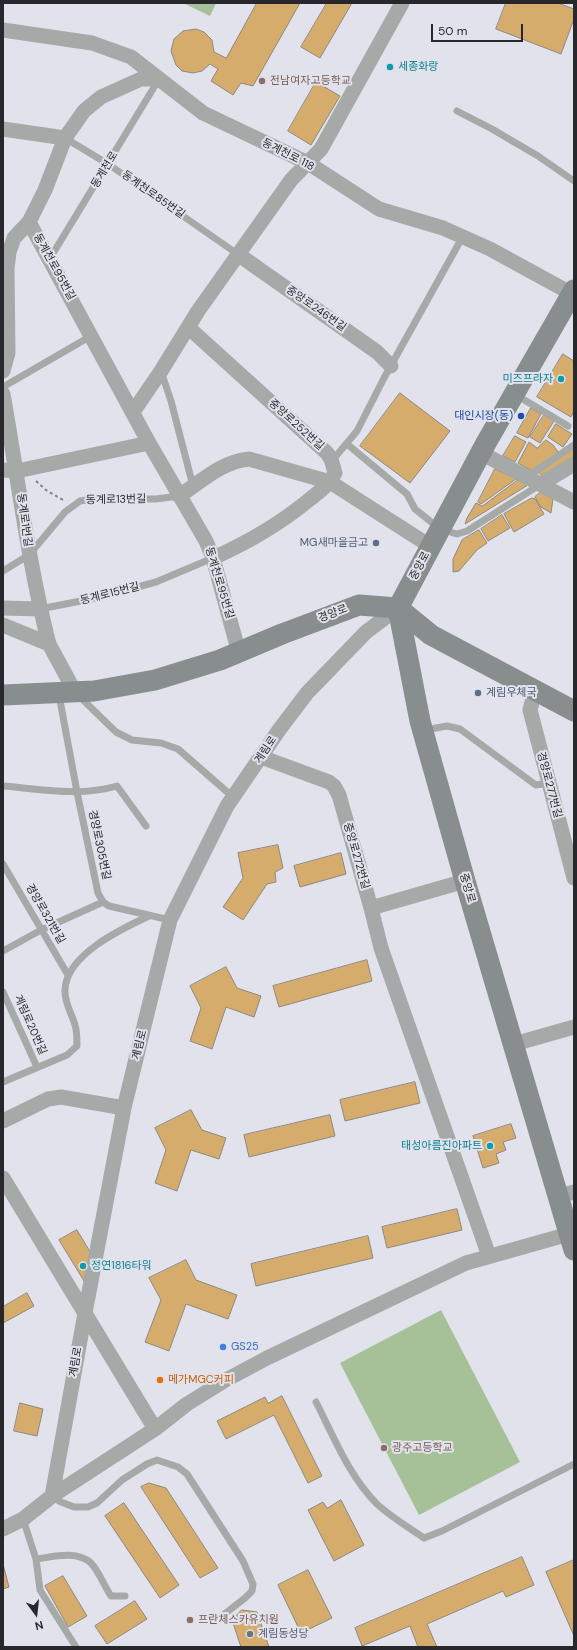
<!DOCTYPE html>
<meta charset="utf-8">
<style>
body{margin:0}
#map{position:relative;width:577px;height:1650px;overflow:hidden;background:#e2e2ec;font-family:"DM Sans",sans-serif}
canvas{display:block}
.frame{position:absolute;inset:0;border:4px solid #28272b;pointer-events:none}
.north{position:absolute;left:16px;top:1594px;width:40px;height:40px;-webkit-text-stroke:3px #e2e2ec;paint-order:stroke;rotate:165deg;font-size:11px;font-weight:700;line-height:16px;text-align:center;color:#28272b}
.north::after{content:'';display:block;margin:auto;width:14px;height:18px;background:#28272b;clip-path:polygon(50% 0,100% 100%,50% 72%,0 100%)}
.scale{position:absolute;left:431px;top:24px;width:92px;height:18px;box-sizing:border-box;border:2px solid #28272b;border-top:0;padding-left:5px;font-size:12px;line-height:14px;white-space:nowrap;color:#28272b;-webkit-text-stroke:3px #e2e2ec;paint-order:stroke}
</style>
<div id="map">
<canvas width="577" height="1650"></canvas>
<div class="frame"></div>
<div class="north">N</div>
<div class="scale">50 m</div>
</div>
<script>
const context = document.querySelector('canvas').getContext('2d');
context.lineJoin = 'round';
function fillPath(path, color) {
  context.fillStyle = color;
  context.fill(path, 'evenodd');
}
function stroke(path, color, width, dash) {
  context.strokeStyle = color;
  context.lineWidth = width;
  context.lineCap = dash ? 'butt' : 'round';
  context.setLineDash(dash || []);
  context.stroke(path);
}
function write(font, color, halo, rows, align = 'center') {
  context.font = font + ' "DM Sans","Noto Sans KR",sans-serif';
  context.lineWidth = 4;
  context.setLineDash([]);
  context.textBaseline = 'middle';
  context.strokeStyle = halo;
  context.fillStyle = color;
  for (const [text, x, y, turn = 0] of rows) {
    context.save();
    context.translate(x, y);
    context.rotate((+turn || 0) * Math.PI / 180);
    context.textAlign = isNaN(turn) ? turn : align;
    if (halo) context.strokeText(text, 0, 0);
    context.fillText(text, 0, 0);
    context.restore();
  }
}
const green = new Path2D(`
 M183,3H216L210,16Z
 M441,1310L520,1462L419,1515L340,1363Z`);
const building = new Path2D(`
 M257,3H300L253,86L241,83L233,95L211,81L218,69L210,64L202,71L193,73L182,71L176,65L171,51L174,39L183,31L196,29L204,32L212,40L214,52L226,58Z
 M327,3H352L320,58L301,47Z
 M506,3H558L574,9V19L561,54L496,29Z
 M316,82L340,96L311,145L288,131Z
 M563,354L574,361V411L571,417L537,397Z
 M400,393L450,431L410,483L360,446Z
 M531,408L541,414L528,438L517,433Z
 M544,415L554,421L540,443L530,437Z
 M556,424L572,434L563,447L548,437Z
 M515,436L526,442L515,462L503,456Z
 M546,440L553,445L559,453L532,471L518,463L529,442L537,448Z
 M574,449V459L544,477L538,472Z
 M495,469L516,479L481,504L478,502Z
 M518,480L528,485L465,524L467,518L476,503L482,506Z
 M541,492L553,499L551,513L541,507L535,497Z
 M532,498L535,499L544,514L514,532L504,514Z
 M502,515L510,528L488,541L481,529Z
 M479,530L487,543L477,550L459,571L453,572V559L462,540Z
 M278,845L283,868L275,872L276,882L267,884L243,920L223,907L243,878L238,853Z
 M341,853L346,874L300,887L294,866Z
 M367,960L372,981L279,1007L273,986Z
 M226,967L237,988L261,996L254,1017L226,1007L212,1049L190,1041L201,1008L190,986Z
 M415,1082L420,1103L345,1121L340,1100Z
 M191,1110L202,1130L226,1138L219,1159L191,1150L177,1191L155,1183L166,1150L155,1128Z
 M330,1115L335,1136L249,1157L244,1135Z
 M511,1124L516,1138L503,1142L506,1150L496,1154L499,1163L483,1168L473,1136Z
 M457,1209L462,1230L387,1248L382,1227Z
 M77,1230L92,1255L84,1281L59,1240Z
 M368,1236L373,1258L256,1286L251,1264Z
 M186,1260L196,1280L237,1295L228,1319L186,1304L169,1351L145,1342L161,1300L149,1278Z
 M27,1293L34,1306L3,1323V1307Z
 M282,1396L322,1476L308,1483L274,1415L226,1439L217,1421L265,1397L268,1403Z
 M20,1403L43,1409L37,1436L14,1431Z
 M149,1483L166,1488L218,1568L200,1578L141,1487Z
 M341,1500L364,1545L334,1561L308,1510L323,1502L327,1508Z
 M124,1503L179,1585L160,1598L105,1516Z
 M522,1557L534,1585L506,1597L503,1591L427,1624L437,1647H418L410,1626L362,1646L355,1628Z
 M574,1560V1636L546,1572Z
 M3,1564L9,1587L3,1589Z
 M308,1570L332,1618L301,1633L278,1585Z
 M63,1576L87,1616L68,1627L45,1586Z
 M135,1601L147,1619L107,1644L95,1626Z
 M242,1610L257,1612L269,1647H241L232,1620Z`);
const path = new Path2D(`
 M36,481L46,490L65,501`);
const lane = new Path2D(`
 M457,111L492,129L538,156L574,181
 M65,138L108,164L239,255
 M49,260L159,79
 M161,371L171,401L193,486
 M3,387L91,336
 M516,395L568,426
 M347,444L407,494L415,509L440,529L457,534L467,531L541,484
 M331,462L357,431L384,378L463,236
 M527,477L574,445
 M3,571L29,555L65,512L80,501L94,499H156L179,496
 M40,609L101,597L156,582L213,558
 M59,695L77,792L98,893L103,902L109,906L170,920
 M79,696L116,732L132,740L161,743L178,749L233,797
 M425,730L447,726L460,729L533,783L536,785L549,783
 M3,786C40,789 80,797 117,786L146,826
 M3,864L68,975
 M3,951L41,930L103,902
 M3,992L37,1067
 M3,1082L67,1055L77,1046C77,1040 77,1031 75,1025C72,1014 64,1002 65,990C66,955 121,929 149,916
 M316,1402C334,1437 349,1476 377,1504C391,1517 408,1527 424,1538L442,1531L574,1464
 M52,1496L61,1502L74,1507H88L97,1503L122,1480L147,1464L157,1460L178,1467L187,1474L243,1561L253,1584L252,1591L245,1598L222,1616
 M23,1519L36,1559L40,1590L76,1647
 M36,1559C53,1557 76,1550 91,1563C98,1570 105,1587 111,1596H125`);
const street = new Path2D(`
 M3,30L92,43L131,57L203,113L308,163L379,209L443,228L490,249L574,295
 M3,129L65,138
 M29,222L149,443L206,541L213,558L239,653
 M239,255L377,352L391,366
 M189,328L327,453L331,459L335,473C329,485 320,491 310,499C280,524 249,542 213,558
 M3,371L8,353L7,269L9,252L14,238L29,222L45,190L65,138L84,111L101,97L141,79H159
 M3,394C18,478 28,562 49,644
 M133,412L161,371L198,311L291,180L321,149L402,3
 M481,453L574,502
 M3,470L17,471L149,443
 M541,484L574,464
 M179,496C202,481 221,462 249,459L330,482L430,546
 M3,608L40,609
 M3,625L49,644L75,692
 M535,691L530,710L574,878
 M261,757L329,782L334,786L339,795L371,908L465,881
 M371,908L381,948L489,1256
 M514,1044L574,1027
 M3,1121L48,1099L61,1097L124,1108
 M3,1178L155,1429
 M559,1196L574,1192
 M52,1496L155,1429L187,1404L224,1381L267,1358L466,1263L569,1234
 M3,1529L23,1519L52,1496L85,1313L124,1108L170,920L227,806L279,730L307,693L366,632L398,608`);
const secondary = new Path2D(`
 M574,290L486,443L398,608L420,721L465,881L574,1250
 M3,695L94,691L155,680L220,660L282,634L359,605L398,608L431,635L574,711`);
const markers = [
 [390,67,4,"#0f9aa8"],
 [262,81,4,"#8d6e63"],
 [561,379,4,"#0f9aa8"],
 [521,416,4,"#1a4fb4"],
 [376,543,4,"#5c6f8a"],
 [478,693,4,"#5c6f8a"],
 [490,1146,4,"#0f9aa8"],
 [83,1266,4,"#0f9aa8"],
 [223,1347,4,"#3f7fe0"],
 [160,1380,4,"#e8710a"],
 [384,1448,4,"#8d6e63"],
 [190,1620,4,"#8d6e63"],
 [250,1634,4,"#6b7280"]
];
const cultureNames = [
 ["세종화랑",398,67],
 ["미즈프라자",553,379,"right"],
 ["태성아름진아파트",482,1146,"right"],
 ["정연1816타워",91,1266]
];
const educationNames = [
 ["전남여자고등학교",270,81],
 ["광주고등학교",392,1448],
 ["프란체스카유치원",198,1620]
];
const streetNames = [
 ["동계천로 118",288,155,27],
 ["동계천로",105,170,-59],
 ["동계천로85번길",153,195,35],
 ["동계천로95번길",54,267,61],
 ["중앙로246번길",316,309,35],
 ["중앙로252번길",296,425,42],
 ["동계로13번길",116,500,-1],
 ["동계로1번길",24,520,82],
 ["중앙로",420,566,-62],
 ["동계천로95번길",219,583,73],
 ["동계로15번길",110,594,-14],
 ["경양로",333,614,-21],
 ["계림로",266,750,-56],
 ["경양로277번길",549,785,75],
 ["경양로305번길",99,845,78],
 ["중앙로272번길",356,856,74],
 ["중앙로",467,888,74],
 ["경양로321번길",45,914,60],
 ["계림로20번길",30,1025,66],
 ["계림로",140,1045,-76],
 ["계림로",76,1362,-80]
];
const transitNames = [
 ["대인시장(동)",513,416]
];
const serviceNames = [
 ["MG새마을금고",368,543],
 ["계림우체국",486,693,"left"]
];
const shopNames = [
 ["GS25",231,1347]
];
const foodNames = [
 ["메가MGC커피",168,1380]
];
const worshipNames = [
 ["계림동성당",258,1634]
];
fillPath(green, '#a6c197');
fillPath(building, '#d5ac6b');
stroke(building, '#8d8880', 1);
stroke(path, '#838289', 2, [3, 3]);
stroke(lane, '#a5aaa9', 7);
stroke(street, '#a5aaa9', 15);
stroke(secondary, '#878e8d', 21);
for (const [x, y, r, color] of markers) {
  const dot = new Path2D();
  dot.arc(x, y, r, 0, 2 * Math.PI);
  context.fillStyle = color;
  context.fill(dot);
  stroke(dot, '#e2e2ec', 1.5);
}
write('11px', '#0d838f', '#e2e2ec', cultureNames, 'left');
write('11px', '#785e54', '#e2e2ec', educationNames, 'left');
write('11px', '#28272b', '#e2e2ec', streetNames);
write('11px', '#164399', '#e2e2ec', transitNames, 'right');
write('11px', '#4e5e75', '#e2e2ec', serviceNames, 'right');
write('11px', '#366cbe', '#e2e2ec', shopNames, 'left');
write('11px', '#c56008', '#e2e2ec', foodNames, 'left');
write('11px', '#5b616d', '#e2e2ec', worshipNames, 'left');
</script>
